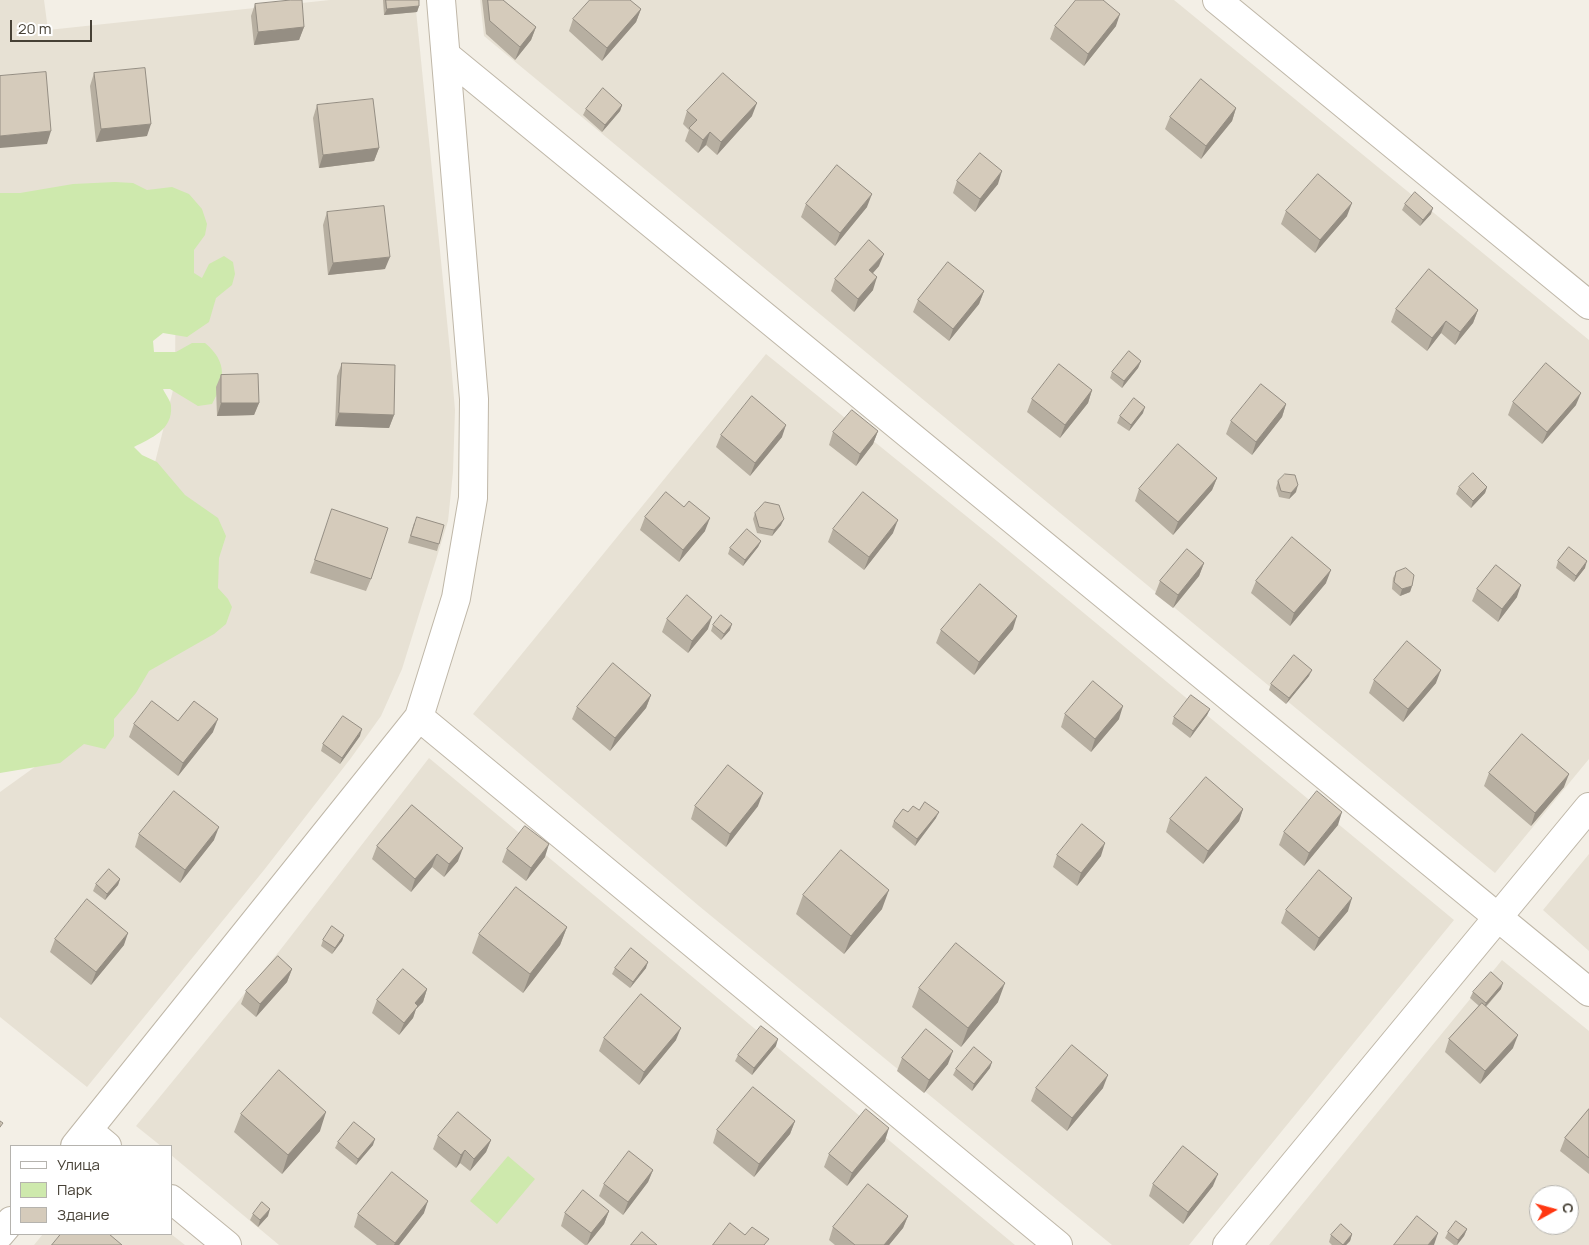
<!DOCTYPE html>
<meta charset="utf-8">
<style>
body{margin:0}
#map{position:relative;width:1589px;height:1245px;overflow:hidden;background:#f3efe6;font-family:Manrope,sans-serif}
canvas{display:block}
.legend{position:absolute;left:10px;top:1145px;width:162px;height:90px;box-sizing:border-box;background:#fff;border:1px solid #b5b3ae;margin:0;padding:6px 9px;list-style:none;font-size:15px;color:#464035}
.legend li{display:flex;align-items:center;gap:10px;height:25px}
.legend b{width:25px;border:1px solid #b5b3ae}
.north{position:absolute;left:1529px;top:1185px;width:50px;height:50px;box-sizing:border-box;background:#fff;border:1px solid #b5b3ae;border-radius:50%;rotate:83deg;font-size:14px;font-weight:700;line-height:20px;text-align:center;color:#464035}
.north::after{content:'';display:block;margin:auto;width:18px;height:22px;background:#ff3711;clip-path:polygon(50% 0,100% 100%,50% 72%,0 100%)}
.scale{position:absolute;left:10px;top:20px;width:82px;height:22px;box-sizing:border-box;border:2px solid #464035;border-top:0;padding-left:6px;font-size:15px;line-height:18px;white-space:nowrap;color:#464035;-webkit-text-stroke:4px #fff;paint-order:stroke}
</style>
<div id="map">
<canvas width="1589" height="1245"></canvas>
<ul class="legend">
<li><b style="height:6px;background:#fff"></b>Улица</li>
<li><b style="height:14px;background:#cee9ad"></b>Парк</li>
<li><b style="height:14px;background:#d5cbbb"></b>Здание</li>
</ul>
<div class="north">С</div>
<div class="scale">20 m</div>
</div>
<script>
const context = document.querySelector('canvas').getContext('2d');
context.lineJoin = 'round';
function fillPath(path, color) {
  context.fillStyle = color;
  context.fill(path, 'evenodd');
}
function stroke(path, color, width, dash) {
  context.strokeStyle = color;
  context.lineWidth = width;
  context.lineCap = dash ? 'butt' : 'round';
  context.setLineDash(dash || []);
  context.stroke(path);
}
const residential = new Path2D(`
 M0,0H44L48,30L330,0H415L450,351L455,410L453,472L448,521L402,669L381,716L351,758L264,870L87,1087L0,1017V792L89,728L175,382L176,226L0,202Z
 M480,0H1174L1589,340V759L1495,873L484,36Z
 M766,354L997,541L1454,920L1189,1245H1112L699,906L473,714Z
 M429,758L1015,1245H279L171,1155V1146H161L136,1126L281,949Z
 M1589,854V951L1543,910Z
 M1502,960L1589,1031V1245H1269ZM1539,1195H1569V1225H1539Z
 M43,1234H171L185,1245H34Z`);
const green = new Path2D(`
 M115,182L133,183L147,190L172,187L189,194L202,209L207,224L205,235L194,250V273L202,278L209,264L224,256L233,262L235,274L232,285L216,298L209,322L187,337L163,333L153,341L154,352H176L192,343H205C228,362 225,381 212,404L198,406L170,389H163C165,394 171,401 171,406C173,430 151,438 134,447L142,455L157,462L185,495L218,518L226,536L219,558L218,588L228,599L232,607L226,624L214,634L149,671L136,693L114,719V736L105,749L84,744L60,763L0,773V193H20L73,184Z
 M508,1156L535,1179L497,1224L470,1201Z`);
const minor = new Path2D(`
 M1217,0L1589,305
 M447,56L1589,992
 M419,717L1058,1245
 M89,1131L107,1146
 M75,1146L419,717L456,598L473,498L474,399L441,0
 M171,1199L227,1245
 M0,1234L11,1221
 M1227,1245L1589,807`);
const wall = new Path2D(`
 M383,0H419V6L417,12L384,15Z
 M482,0H503L536,27L531,40L515,60L486,34Z
 M255,4L304,27L299,40L254,45L251,16Z
 M641,9L636,22L602,61L569,31L573,19Z
 M1055,26H1116L1084,66L1050,39Z
 M94,73L147,136L96,142L90,86Z
 M317,105L379,148L374,161L319,168L313,118Z
 M622,105L620,111L602,132L583,115L586,109Z
 M1236,108L1232,121L1201,159L1165,129L1170,117Z
 M687,111L752,116L717,155L706,145L698,153L685,141L689,130L683,124Z
 M957,181L998,184L975,212L953,193Z
 M806,204L867,207L835,246L801,217Z
 M1405,204L1431,214L1420,226L1402,210Z
 M1286,211L1347,216L1315,253L1281,224Z
 M327,212L385,269L328,275L323,225Z
 M879,266L873,273V290L854,312L831,291L835,279Z
 M984,291L979,304L949,341L913,312L918,300Z
 M1396,309L1478,310L1473,323L1455,345L1441,333L1427,351L1391,322Z
 M1141,361L1138,368L1122,388L1110,378L1112,372Z
 M342,363L394,415L389,428L335,426L337,376Z
 M221,375L259,403L254,415L217,416L216,387Z
 M1092,390L1088,403L1060,438L1027,412L1032,399Z
 M1513,402L1576,405L1542,444L1508,415Z
 M1286,404L1282,417L1252,455L1226,434L1231,421Z
 M1143,413L1129,431L1117,423L1120,416Z
 M878,431L873,444L856,466L829,445L833,432Z
 M721,435L782,437L750,476L716,447Z
 M1217,478L1212,490L1173,535L1135,501L1139,489Z
 M1278,481L1296,492L1289,499L1279,497L1276,488Z
 M1459,487H1487L1485,493L1471,508L1456,494Z
 M755,513L781,525L772,536L757,533L753,519Z
 M645,517L705,531L679,562L640,530Z
 M328,522L371,579L366,591L310,573Z
 M414,523L439,544L437,551L408,543Z
 M833,529L893,533L864,570L828,542Z
 M761,541L758,547L743,566L728,554L730,548Z
 M1558,561L1585,568L1574,582L1556,568Z
 M1204,563L1199,576L1173,608L1155,594L1160,581Z
 M1396,572L1412,586L1410,592L1400,596L1392,589L1393,578Z
 M1256,581L1326,583L1290,626L1251,593Z
 M1477,589L1517,597L1498,622L1472,601Z
 M667,619L708,629L688,653L662,632Z
 M713,625L730,630L721,640L711,631Z
 M1013,629L974,675L936,643L941,630Z
 M1309,676L1286,704L1269,690L1271,684Z
 M1374,680L1436,683L1403,722L1369,693Z
 M651,695L646,708L610,751L572,719L577,707Z
 M1210,709L1207,715L1190,738L1172,724L1174,717Z
 M1065,714L1119,719L1091,752L1061,727Z
 M134,724L213,732L178,776L129,737Z
 M360,736L340,764L321,751L323,744Z
 M1489,773L1564,787L1531,826L1484,786Z
 M412,805L458,861L444,877L432,867L411,892L372,859L377,846Z
 M695,806H758L726,847L691,819Z
 M1243,809L1239,821L1203,864L1166,832L1170,819Z
 M919,810L936,818L915,846L892,827L894,821L908,812Z
 M1338,825L1304,866L1279,845L1284,832Z
 M139,834L214,840L180,883L135,847Z
 M507,849L545,857L526,881L502,862Z
 M1057,855L1101,856L1077,886L1053,867Z
 M120,879L118,885L105,900L93,891L96,884Z
 M803,895L882,909L844,954L796,914Z
 M1286,910L1348,911L1314,951L1281,923Z
 M567,927L560,945L523,993L472,953L479,934Z
 M344,935L342,941L332,954L321,946L323,940Z
 M55,939L124,945L91,985L50,952Z
 M615,968H646L630,988L612,974Z
 M292,969L287,982L256,1017L241,1004L246,991Z
 M919,988L998,1002L961,1047L912,1007Z
 M427,989L423,1002L416,1009L413,1018L399,1035L372,1013L377,1000Z
 M1501,989L1486,1007L1513,1048L1480,1084L1445,1052L1449,1039L1479,1006L1470,998L1473,992Z
 M604,1038L676,1040L639,1085L599,1051Z
 M776,1046L752,1075L735,1061L738,1055Z
 M902,1058L948,1064L924,1093L897,1071Z
 M990,1068L972,1091L953,1075L956,1069Z
 M1036,1088H1103L1067,1131L1031,1101Z
 M1589,1109V1174L1560,1151L1565,1138Z
 M241,1114L320,1131L282,1174L234,1132Z
 M795,1121L790,1134L754,1177L713,1143L717,1130Z
 M438,1136L491,1140L486,1152L470,1171L460,1163L456,1168L433,1149Z
 M885,1141L847,1186L824,1167L829,1154Z
 M338,1142L373,1145L356,1165L335,1148Z
 M653,1170L648,1182L623,1215L599,1196L604,1184Z
 M1153,1184L1213,1186L1183,1224L1149,1196Z
 M609,1211L604,1224L587,1245H585L561,1226L565,1213Z
 M424,1213L399,1245H377L354,1227L358,1214Z
 M253,1214L268,1216L258,1227L250,1220Z
 M908,1216L903,1228L889,1245H835L829,1240L833,1227Z
 M1467,1229L1464,1236L1457,1245H1454L1445,1238L1448,1232Z
 M1352,1234L1350,1241L1346,1245H1332L1329,1242L1331,1235Z`);
const shadedWall = new Path2D(`
 M419,6L417,12L384,15L387,9Z
 M641,9L636,22L602,61L607,48Z
 M1120,14L1116,26L1084,66L1088,54Z
 M304,27L299,40L254,45L258,32Z
 M536,27L531,40L515,60L520,47Z
 M757,103L752,116L717,155L721,142Z
 M622,105L620,111L602,132L605,125Z
 M1236,108L1232,121L1201,159L1206,146Z
 M151,124L147,136L96,142L101,129Z
 M51,131L47,144L0,148V136Z
 M710,132L706,145L698,153L703,140Z
 M379,148L374,161L319,168L323,155Z
 M1002,171L998,184L975,212L980,199Z
 M872,194L867,207L835,246L840,233Z
 M1352,203L1347,216L1315,253L1320,240Z
 M1433,208L1431,214L1420,226L1423,220Z
 M884,254L879,266L864,283L869,270Z
 M390,257L385,269L328,275L333,263Z
 M877,277L873,290L854,312L858,299Z
 M984,291L979,304L949,341L953,329Z
 M1478,310L1473,323L1455,345L1460,332Z
 M1446,321L1441,333L1427,351L1432,338Z
 M1141,361L1138,368L1122,388L1124,381Z
 M1092,390L1088,403L1060,438L1065,425Z
 M1581,393L1576,405L1542,444L1547,432Z
 M221,403H259L254,415L217,416Z
 M1286,404L1282,417L1252,455L1256,442Z
 M1145,407L1143,413L1129,431L1131,425Z
 M339,413L394,415L389,428L335,426Z
 M786,425L782,437L750,476L755,463Z
 M878,431L873,444L856,466L860,454Z
 M1217,478L1212,490L1173,535L1178,522Z
 M1298,485L1296,492L1289,499L1291,493Z
 M1487,487L1485,493L1471,508L1473,501Z
 M710,518L705,531L679,562L683,550Z
 M784,519L781,525L772,536L774,530Z
 M898,520L893,533L864,570L869,557Z
 M761,541L758,547L743,566L745,560Z
 M1587,561L1585,568L1574,582L1576,576Z
 M1204,563L1199,576L1173,608L1178,595Z
 M1331,570L1326,583L1290,626L1294,613Z
 M1521,585L1517,597L1498,622L1502,609Z
 M1412,586L1410,592L1400,596L1402,589Z
 M1017,616L1013,629L974,675L979,662Z
 M712,617L708,629L688,653L692,641Z
 M732,624L730,630L721,640L724,634Z
 M1312,670L1309,676L1286,704L1289,698Z
 M1441,670L1436,683L1403,722L1408,709Z
 M651,695L646,708L610,751L615,738Z
 M1123,706L1119,719L1091,752L1095,739Z
 M1210,709L1207,715L1190,738L1193,731Z
 M218,719L213,732L178,776L183,763Z
 M362,729L360,736L340,764L342,758Z
 M1569,774L1564,787L1531,826L1535,813Z
 M763,793L758,806L726,847L730,834Z
 M1243,809L1239,821L1203,864L1208,851Z
 M939,812L936,818L915,846L917,839Z
 M1342,812L1338,825L1304,866L1309,853Z
 M219,827L214,840L180,883L185,870Z
 M1105,843L1101,856L1077,886L1081,873Z
 M549,844L545,857L526,881L531,868Z
 M463,848L458,861L444,877L449,864Z
 M437,854L432,867L411,892L415,879Z
 M120,879L118,885L105,900L107,894Z
 M889,890L882,909L844,954L851,936Z
 M1352,898L1348,911L1314,951L1319,938Z
 M567,927L560,945L523,993L530,974Z
 M128,933L124,945L91,985L96,972Z
 M344,935L342,941L332,954L335,948Z
 M648,962L646,968L630,988L633,982Z
 M292,969L287,982L256,1017L260,1004Z
 M1005,983L998,1002L961,1047L968,1028Z
 M1503,983L1501,989L1483,1009L1486,1003Z
 M427,989L423,1002L416,1009L413,1018L399,1035L404,1023L415,1003Z
 M681,1028L676,1040L639,1085L644,1072Z
 M1518,1035L1513,1048L1480,1084L1485,1071Z
 M778,1039L776,1046L752,1075L754,1068Z
 M953,1051L948,1064L924,1093L929,1080Z
 M992,1062L990,1068L972,1091L974,1084Z
 M1108,1075L1103,1088L1067,1131L1072,1118Z
 M326,1112L320,1131L282,1174L288,1155Z
 M795,1121L790,1134L754,1177L759,1164Z
 M889,1128L885,1141L847,1186L852,1173Z
 M375,1139L373,1145L356,1165L358,1159Z
 M491,1140L486,1152L470,1171L474,1159Z
 M465,1150L460,1163L456,1168L461,1155Z
 M653,1170L648,1182L623,1215L628,1202Z
 M1218,1174L1213,1186L1183,1224L1188,1212Z
 M428,1201L424,1213L399,1245H394L395,1243Z
 M270,1209L268,1216L258,1227L260,1220Z
 M609,1211L604,1224L587,1245L591,1233Z
 M908,1216L903,1228L889,1245H884Z
 M1467,1229L1464,1236L1457,1245L1458,1240Z
 M1438,1233L1434,1245H1428Z
 M1352,1234L1350,1241L1346,1245H1343Z`);
const building = new Path2D(`
 M291,0H302L304,27L258,32L255,4Z
 M386,0H419V6L387,9Z
 M488,0H503L536,27L520,47L490,21Z
 M590,0H630L641,9L607,48L573,19Z
 M1076,0H1103L1120,14L1088,54L1055,26Z
 M145,68L151,124L101,129L94,73Z
 M46,72L51,131L0,136V76Z
 M723,73L757,103L721,142L710,132L703,140L689,128L697,120L687,111Z
 M1201,79L1236,108L1206,146L1170,117Z
 M603,88L622,105L605,125L586,109Z
 M373,99L379,148L323,155L317,105Z
 M980,153L1002,171L980,199L957,181Z
 M837,165L872,194L840,233L806,204Z
 M1318,174L1352,203L1320,240L1286,211Z
 M1415,192L1433,208L1423,220L1405,204Z
 M384,206L390,257L333,263L327,212Z
 M869,240L884,254L869,270L877,277L858,299L835,279Z
 M948,262L984,291L953,329L918,300Z
 M1429,269L1478,310L1460,332L1446,321L1432,338L1396,309Z
 M1129,351L1141,361L1124,381L1112,372Z
 M342,363L395,365L394,415L339,413Z
 M1546,363L1581,393L1547,432L1513,402Z
 M1059,364L1092,390L1065,425L1032,399Z
 M258,374L259,403H221V375Z
 M1261,384L1286,404L1256,442L1231,421Z
 M752,396L786,425L755,463L721,435Z
 M1134,398L1145,407L1131,425L1120,416Z
 M852,410L878,431L860,454L833,432Z
 M1178,444L1217,478L1178,522L1139,489Z
 M1473,473L1487,487L1473,501L1459,487Z
 M1285,474L1295,475L1298,485L1291,493L1281,491L1278,481Z
 M666,492L684,507L689,501L710,518L683,550L645,517Z
 M863,492L898,520L869,557L833,529Z
 M765,502L779,505L784,519L774,530L759,527L755,513Z
 M332,509L388,528L371,579L315,560Z
 M417,517L444,525L439,544L411,536Z
 M747,529L761,541L745,560L730,548Z
 M1292,537L1331,570L1294,613L1256,581Z
 M1569,547L1587,561L1576,576L1558,561Z
 M1187,549L1204,563L1178,595L1160,581Z
 M1496,565L1521,585L1502,609L1477,589Z
 M1406,568L1414,575L1412,586L1402,589L1394,582L1396,572Z
 M980,584L1017,616L979,662L941,630Z
 M687,595L712,617L692,641L667,619Z
 M721,615L732,624L724,634L713,625Z
 M1407,641L1441,670L1408,709L1374,680Z
 M1294,655L1312,670L1289,698L1271,684Z
 M613,663L651,695L615,738L577,707Z
 M1093,681L1123,706L1095,739L1065,714Z
 M1191,695L1210,709L1193,731L1174,717Z
 M152,701L178,721L194,701L218,719L183,763L134,724Z
 M343,716L362,729L342,758L323,744Z
 M1522,734L1569,774L1535,813L1489,773Z
 M728,765L763,793L730,834L695,806Z
 M1206,777L1243,809L1208,851L1170,819Z
 M174,791L219,827L185,870L139,834Z
 M1317,791L1342,812L1309,853L1284,832Z
 M925,802L939,812L917,839L894,821L903,809L908,812L913,806L919,810Z
 M412,805L463,848L449,864L437,854L415,879L377,846Z
 M1082,824L1105,843L1081,873L1057,855Z
 M525,826L549,844L531,868L507,849Z
 M841,850L889,890L851,936L803,895Z
 M109,869L120,879L107,894L96,884Z
 M1319,870L1352,898L1319,938L1286,910Z
 M516,887L567,927L530,974L479,934Z
 M87,899L128,933L96,972L55,939Z
 M332,926L344,935L335,948L323,940Z
 M956,943L1005,983L968,1028L919,988Z
 M631,948L648,962L633,982L615,968Z
 M278,956L292,969L260,1004L246,991Z
 M403,969L427,989L415,1003L418,1006L404,1023L377,1000Z
 M1491,972L1503,983L1486,1003L1473,992Z
 M641,994L681,1028L644,1072L604,1038Z
 M1482,1003L1518,1035L1485,1071L1449,1039Z
 M761,1026L778,1039L754,1068L738,1055Z
 M926,1029L953,1051L929,1080L902,1058Z
 M1072,1045L1108,1075L1072,1118L1036,1088Z
 M974,1047L992,1062L974,1084L956,1069Z
 M279,1070L326,1112L288,1155L241,1114Z
 M753,1087L795,1121L759,1164L717,1130Z
 M866,1109L889,1128L852,1173L829,1154Z
 M1589,1109V1158L1565,1138Z
 M458,1112L491,1140L474,1159L465,1150L461,1155L438,1136Z
 M0,1121L3,1123L0,1127Z
 M354,1122L375,1139L358,1159L338,1142Z
 M1183,1146L1218,1174L1188,1212L1153,1184Z
 M629,1151L653,1170L628,1202L604,1184Z
 M392,1172L428,1201L395,1243L358,1214Z
 M868,1184L908,1216L884,1245H855L833,1227Z
 M583,1190L609,1211L591,1233L565,1213Z
 M262,1202L270,1209L260,1220L253,1214Z
 M1417,1216L1438,1233L1428,1245H1394Z
 M1456,1221L1467,1229L1458,1240L1448,1232Z
 M730,1223L745,1235L752,1227L769,1239L764,1245H713Z
 M1341,1224L1352,1234L1343,1245L1331,1235Z
 M642,1232L657,1245H631Z
 M61,1234H109L122,1245H52Z`);
fillPath(residential, '#e7e1d4');
fillPath(green, '#cee9ad');
stroke(minor, '#bfb7a8', 30);
stroke(minor, '#fff', 28);
fillPath(wall, '#b7afa1');
fillPath(shadedWall, '#958e83');
fillPath(building, '#d5cbbb');
stroke(building, '#958e83', 1);
</script>
